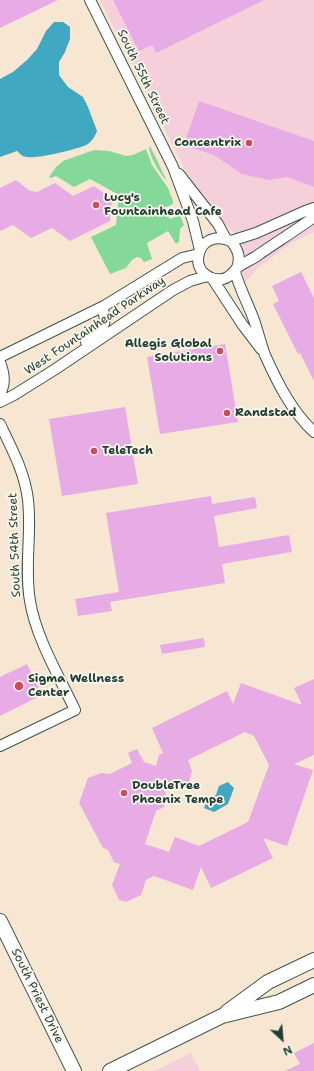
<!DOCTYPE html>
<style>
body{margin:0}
#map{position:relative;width:314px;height:1071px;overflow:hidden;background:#f7e7d2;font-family:"Shantell Sans",sans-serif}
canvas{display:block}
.north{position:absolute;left:262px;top:1019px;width:40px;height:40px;-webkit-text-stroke:3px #fbf7ec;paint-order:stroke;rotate:154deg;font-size:11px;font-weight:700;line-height:16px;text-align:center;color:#1f3d34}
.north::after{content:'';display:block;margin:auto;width:14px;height:18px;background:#1f3d34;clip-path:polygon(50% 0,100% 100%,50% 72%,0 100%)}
</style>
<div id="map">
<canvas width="314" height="1071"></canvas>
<div class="north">N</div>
</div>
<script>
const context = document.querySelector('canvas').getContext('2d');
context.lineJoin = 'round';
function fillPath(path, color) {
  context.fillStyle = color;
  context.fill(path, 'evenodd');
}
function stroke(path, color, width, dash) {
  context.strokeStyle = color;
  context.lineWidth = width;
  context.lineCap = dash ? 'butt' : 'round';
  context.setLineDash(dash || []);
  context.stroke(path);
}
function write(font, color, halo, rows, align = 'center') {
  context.font = font + ' "Shantell Sans",sans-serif';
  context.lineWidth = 3.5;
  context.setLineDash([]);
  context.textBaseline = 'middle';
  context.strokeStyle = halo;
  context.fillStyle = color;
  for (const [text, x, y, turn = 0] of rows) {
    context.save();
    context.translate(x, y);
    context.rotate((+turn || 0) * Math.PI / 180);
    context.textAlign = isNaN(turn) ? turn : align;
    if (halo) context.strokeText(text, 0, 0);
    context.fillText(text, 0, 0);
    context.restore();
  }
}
const built = new Path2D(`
 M100,0H314V232L291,243L259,267L245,282L233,232L205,201L189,178Z
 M191,1053L200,1071H154Z`);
const green = new Path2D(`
 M150,146L166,179H165C158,170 151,159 149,148Z
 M146,149L152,165L168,188L173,201V204L164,208L170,219L180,215L184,225L180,229L179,242L176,244L168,231L147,243L152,259L144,262L141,258L137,257L132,260L126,268L110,274L91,237L116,225L119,195L90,179L74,187L56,176L51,178L49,177L56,167L63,161L94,150L109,151L126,156L133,155Z`);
const water = new Path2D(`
 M54,22H63L70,27V39L65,52L59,62V75L68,87L83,97L88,107L97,131C95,136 93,140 88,144C79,149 38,159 27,157C23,157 20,154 17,151L0,157V79L13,72L27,60L37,49L46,31Z
 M228,782L234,788L228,804L214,812L204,808L208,798L216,795L219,786Z`);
const building = new Path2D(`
 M0,0H58L0,28Z
 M113,0H264L156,53L152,45L139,51Z
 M199,101L314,141V187L288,177L269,180L242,174L214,155L184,145Z
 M16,180L30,191L37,192L55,183L73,196L94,186L112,199L110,221L70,241L52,228L31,238L13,225L0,231V188Z
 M301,272L314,298V381L300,353L298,354L273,304L279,301L272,286Z
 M225,344L238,422L160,434L147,357Z
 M125,407L138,484L62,496L49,419Z
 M211,496L212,504L255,497L256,502L257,508L214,516L219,547L289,535L292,552L222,564L225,583L110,602L112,611L78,616L75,599L119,592L106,513Z
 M204,638L205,647L162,654L160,645Z
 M27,664L42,695L0,716V677Z
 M314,679V755L294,764L313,770L287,846L263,838L273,858L211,888L201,867L193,890L154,876L146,880L141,895L126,902L119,900L112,885L120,864L114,862L108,850L103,848L79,803L88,778L101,773L110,774L132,763L128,753L137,749L144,762L156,766L159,755L163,753L152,728L227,691L233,704L241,683L302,705L294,688ZM245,732L254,736L269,765L248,822L199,846L175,837L169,852L145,844L156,811L164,807L167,797L159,778L177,788L189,782L192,771L188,760Z
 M314,1043V1071H285L300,1064L294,1053Z`);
const minor = new Path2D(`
 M90,0L173,167L193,221L200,250
 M179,174L218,224L226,239
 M231,241L256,233L303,212L314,208
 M237,268C241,257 238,250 231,241C226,239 219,237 213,239C198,243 192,265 206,275C211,279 217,280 223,279C231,277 233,272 237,268C241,264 253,259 258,255C277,242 296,230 314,217
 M235,272C240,289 248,304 254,320C258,332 261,344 265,355C277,382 292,412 314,432
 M212,278L242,324L261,349
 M86,342C99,329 110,328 102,307
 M0,357L104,306L182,258L199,254
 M0,362C4,373 6,383 0,394
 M0,402L14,395L54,370L173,290L190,281L207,276
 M0,424C12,449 25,473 28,500C32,534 24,567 30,601C36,638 59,676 75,710L0,746`);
const secondary = new Path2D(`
 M0,921L74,1071
 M227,1012L268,982L314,960
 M110,1071L222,1016L279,1002L314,985`);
const markers = [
 [249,143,4,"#d1495b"],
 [96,205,4,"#d1495b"],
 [220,351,4,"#d1495b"],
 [227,413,4,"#d1495b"],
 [94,451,4,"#d1495b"],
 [19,686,5,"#d1495b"],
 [124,793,4,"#d1495b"]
];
const streetNames = [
 ["South 55th Street",143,77,64],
 ["West Fountainhead Parkway",95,326,-34],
 ["South 54th Street",15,545,-92],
 ["South Priest Drive",37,996,64]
];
const poiNames = [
 ["Concentrix",241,143,"right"],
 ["Lucy's",104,198],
 ["Fountainhead Cafe",104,212],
 ["Allegis Global",212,344,"right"],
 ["Solutions",212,358,"right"],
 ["Randstad",235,413],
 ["TeleTech",102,451],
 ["Sigma Wellness",28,679],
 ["Center",28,693],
 ["DoubleTree",132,786],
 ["Phoenix Tempe",132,800]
];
fillPath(built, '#f5cfda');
fillPath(green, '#83d89a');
fillPath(water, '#40a8c1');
fillPath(building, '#e7abe6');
stroke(minor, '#3f564c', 12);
stroke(secondary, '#3f564c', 16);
stroke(minor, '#fff', 10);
stroke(secondary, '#fff', 14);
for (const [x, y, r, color] of markers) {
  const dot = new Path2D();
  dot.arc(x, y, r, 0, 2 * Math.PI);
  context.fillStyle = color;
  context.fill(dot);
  stroke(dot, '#fbf7ec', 1.5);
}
write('12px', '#1f3d34', '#fbf7ec', streetNames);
write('bold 12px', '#1f3d34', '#fbf7ec', poiNames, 'left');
</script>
